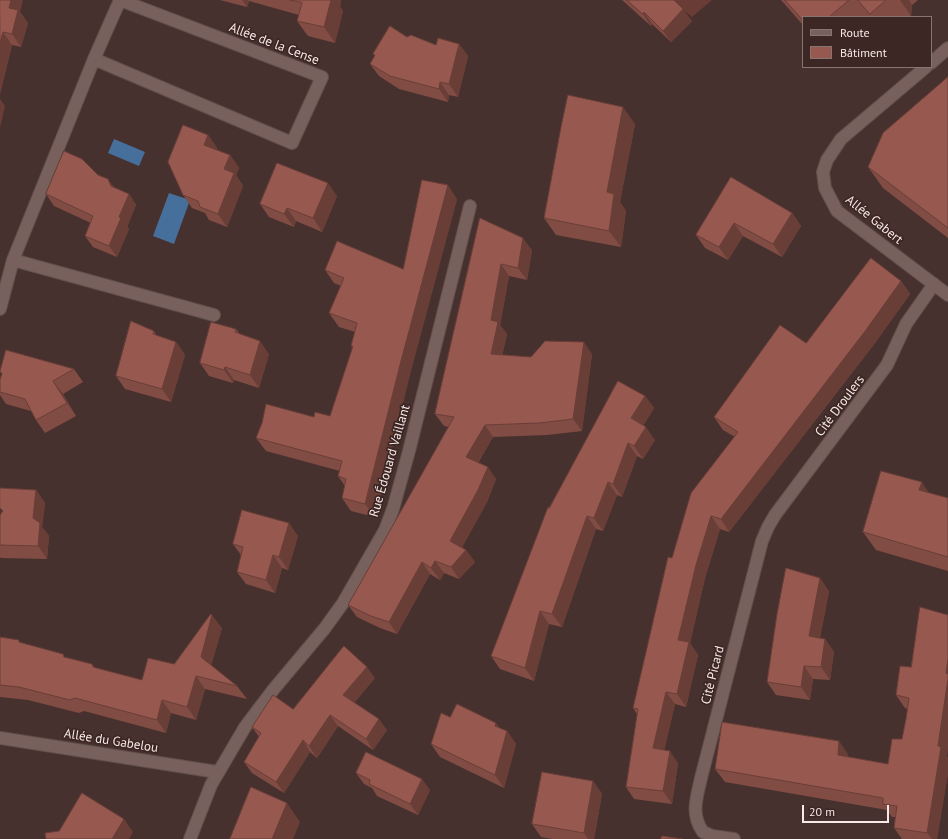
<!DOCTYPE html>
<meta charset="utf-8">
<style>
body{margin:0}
#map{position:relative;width:948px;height:839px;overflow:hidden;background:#47312e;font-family:"PT Sans",sans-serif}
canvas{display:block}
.legend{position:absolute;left:802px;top:16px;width:130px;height:52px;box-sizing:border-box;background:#3c2724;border:1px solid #877572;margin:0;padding:5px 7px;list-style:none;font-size:12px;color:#f7e9e6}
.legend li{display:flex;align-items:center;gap:8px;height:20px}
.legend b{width:20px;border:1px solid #877572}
.scale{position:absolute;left:802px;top:805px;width:87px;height:18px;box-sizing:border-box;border:2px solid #f7e9e6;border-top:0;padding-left:5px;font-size:12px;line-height:14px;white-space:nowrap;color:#f7e9e6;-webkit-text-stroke:3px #3c2724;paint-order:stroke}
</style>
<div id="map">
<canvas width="948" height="839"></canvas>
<ul class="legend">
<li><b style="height:5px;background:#78605c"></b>Route</li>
<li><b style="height:11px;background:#96584f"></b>Bâtiment</li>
</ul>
<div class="scale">20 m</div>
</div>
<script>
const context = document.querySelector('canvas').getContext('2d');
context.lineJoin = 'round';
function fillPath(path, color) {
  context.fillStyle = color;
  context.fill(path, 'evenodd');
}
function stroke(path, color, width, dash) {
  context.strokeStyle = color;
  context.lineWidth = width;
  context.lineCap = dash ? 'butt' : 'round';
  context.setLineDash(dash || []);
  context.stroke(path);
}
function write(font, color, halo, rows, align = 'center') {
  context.font = font + ' "PT Sans",sans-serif';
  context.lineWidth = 3.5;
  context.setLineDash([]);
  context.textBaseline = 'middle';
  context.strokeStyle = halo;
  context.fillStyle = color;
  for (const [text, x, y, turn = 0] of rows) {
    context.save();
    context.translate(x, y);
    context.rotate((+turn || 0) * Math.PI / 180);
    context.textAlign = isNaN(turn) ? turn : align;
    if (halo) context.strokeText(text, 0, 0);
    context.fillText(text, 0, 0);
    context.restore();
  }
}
const green = new Path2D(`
 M671,0H712L692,17Z`);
const water = new Path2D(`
 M114,139L145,152L139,166L108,153Z
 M169,193L190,200L174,244L153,236Z`);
const minor = new Path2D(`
 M931,63L948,48
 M926,67L841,139L827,160L823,172L825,188L837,211L948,295
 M13,260L214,315
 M0,309L13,260L94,59L120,0L322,77L292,143L94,59
 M0,738L217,772
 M190,839L211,785L245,727L273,690L325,628L343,603L385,530L393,509L409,451L470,206
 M734,839L712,836L703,832C690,814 697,797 701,778L762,541L768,527L775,515L887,365L906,324L934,284`);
const wall = new Path2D(`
 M0,0L20,12L28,23L21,47L12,45L0,94Z
 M220,0H341L340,7L343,11L335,43L308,36L297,21L299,15L249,1L247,7Z
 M622,0H674L692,21L671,42L652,24L651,26Z
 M781,0H918L912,5L911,16L910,17H803V25Z
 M407,37L436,45L459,44L468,56L458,97L449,95L448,102L399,89L379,76L370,64L375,56L373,54Z
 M948,77V238L883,188L868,167Z
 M635,124L620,202L626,211L621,247L556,235L544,218Z
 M208,135L217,148L216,150L230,155L239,168L236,175L243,186L227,227L209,220L205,213L192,208L183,195Z
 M98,175L114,187L129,194L136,205L127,227L129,229L117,257L93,247L85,236L91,223L54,206L46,194Z
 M731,177L792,213L801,226L782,257L743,236L728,260L705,248L696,235Z
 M337,196L322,232L296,221L294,227L269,217L260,204Z
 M457,199L410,374L375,517L351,511L342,498L345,486L338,476L340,471L266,451L256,438L314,417L330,416L353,348L351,346L355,332L339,327L329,313L341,286L334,283L325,270L403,269Z
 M480,218L532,250L527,280L509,276L500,325L507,334L502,355L531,357L592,354L582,431L547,435L493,437L478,463L496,479L487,502L462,547L466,550L475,562L459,579L444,573L440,580L430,574L397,634L380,628L357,617L348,605L449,427L444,426L435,414Z
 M901,281L910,294L875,343L729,532L720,529L705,578L690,643L698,655L686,707L675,704L664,750L678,763L672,804L634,799L626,787L637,714L633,708L672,558L735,437L723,430L714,417L806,343Z
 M236,329L239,333L269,354L259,388L234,380L233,383L209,376L200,363Z
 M154,331L156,335L176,342L185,355L171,402L125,389L116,376Z
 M74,369L83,382L63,394L76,416L45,433L36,420L31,411L6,404L0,395V380L2,374L0,372Z
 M645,396L654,408L643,426L655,440L643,459L637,456L622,497L617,495L603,531L596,529L562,627L549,624L534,681L500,669L491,656L549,508Z
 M0,488L36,490L45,503L42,527L49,536L47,559L1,558L0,557V515L2,511L0,508Z
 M929,493L948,498V571L876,550L863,532Z
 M298,536L288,570L282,568L275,593L246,584L237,572L241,555L233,544Z
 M829,591L820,638L825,639L834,652L830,680L813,679L810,700L776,695L767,682Z
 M222,628L211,665L237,686L247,699L205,689L196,720L171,713L166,733L84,711L79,713L28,700L0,697V637L65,657L92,664L95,668L142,680L174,664Z
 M900,666L947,756L948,773L937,839H902L894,828L895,817H892L887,810L725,782L715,769L848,754V757L888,764L902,739L908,709L905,708L896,695Z
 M375,678L354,703L387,730L373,750L338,726L317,758L310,752L284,793L252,773L244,762L259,737L252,727L293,709Z
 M450,717L500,728L507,731L516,744L504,788L440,757L431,744Z
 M356,773L430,790L418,815L377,796L372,788L364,784Z
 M593,781L602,794L594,839H552L541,837L532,824Z`);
const shadedWall = new Path2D(`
 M11,0H23L20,12L28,23L21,47L12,34L9,8Z
 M242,0H248L249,1L247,7Z
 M331,0H341L340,7L343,11L335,43L324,27Z
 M900,0H909L912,5L911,16Z
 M683,9L692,21L671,42L663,31Z
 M644,12L652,24L651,26L643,14Z
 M3,32L12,45L0,94V43Z
 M459,44L468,56L458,97L449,84Z
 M440,82L449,95L448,102L439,89Z
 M0,99L5,106L0,128Z
 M623,107L635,124L620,202L626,211L621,247L609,231L607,192Z
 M208,135L217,148L213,158L204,145Z
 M230,155L239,168L236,175L243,186L227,227L218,214L224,169Z
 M108,179L116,190L111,186Z
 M328,183L337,196L322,232L313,218Z
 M448,185L457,199L410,374L375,517L365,504L401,361Z
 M129,194L136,205L127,227L129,229L117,257L109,246L119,217Z
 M287,208L296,221L294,227L284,214Z
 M792,213L801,226L782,257L773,244Z
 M734,223L743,236L728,260L719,247Z
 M523,238L532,250L527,280L518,268Z
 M501,264L509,276L500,325L507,334L500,366L491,354V320Z
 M901,281L910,294L875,343L729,532L721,519Z
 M260,341L269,354L259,388L250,375Z
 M176,342L185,355L171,402L162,389Z
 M584,342L592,354L582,431L573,419Z
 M225,367L234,380L233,383L224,370Z
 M53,381L63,394L76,416L67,403Z
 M645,396L654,408L640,431L631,418Z
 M485,425L493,437L474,469L466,457Z
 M646,427L655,440L643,459L634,446Z
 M628,443L637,456L622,497L613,484Z
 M488,467L496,479L487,502L459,553L450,541Z
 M608,482L617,495L603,531L594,518Z
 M922,482L934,501L919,490Z
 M36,490L45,503L42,527L49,536L47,559L38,546L33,518Z
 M587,516L596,529L562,627L552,614Z
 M711,516L720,529L705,578L690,643L698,655L686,707L677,694L678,640L696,565Z
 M289,523L298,536L288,570L279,557Z
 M466,550L475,562L459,579L451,567Z
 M273,555L282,568L275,593L266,580Z
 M435,561L444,573L440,580L431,568Z
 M422,562L430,574L397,634L389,622Z
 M820,578L829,591L818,649L809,636Z
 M540,611L549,624L534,681L525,668Z
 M212,615L222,628L210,670L201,657Z
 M825,639L834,652L830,680L821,667Z
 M948,659V676L946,673Z
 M804,666L813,679L810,700L801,687Z
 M367,667L375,678L351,706L343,695Z
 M196,676L205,689L196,720L187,707Z
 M948,679V751L947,756L948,757V773L937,839H932L927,833L938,746Z
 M666,692L675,704L662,761L653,748Z
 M162,700L171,713L166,733L157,720Z
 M330,715L338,726L317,758L309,746Z
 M379,719L387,730L373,750L366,739Z
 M496,723L506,736L495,726Z
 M507,731L516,744L504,788L495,775Z
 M303,740L310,752L284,793L276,782Z
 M839,741L848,754L847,768L838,755Z
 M670,751L678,763L672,804L663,791Z
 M422,779L430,790L418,815L410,804Z
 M593,781L602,794L594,839H588L584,833Z
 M287,803L300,822L293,839H272Z
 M124,819L133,832L129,839H112Z`);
const building = new Path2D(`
 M0,0H11L9,8L18,10L12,34L3,32L0,43Z
 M290,0H331L324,27L297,21L302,3Z
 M627,0H674L683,9L663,31L644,12L643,14Z
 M785,0H849L829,17H803V20Z
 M858,0H886L870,14Z
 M390,26L407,37L411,35L436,45L438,38L459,44L449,84L440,82L439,89L390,76L370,64L375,55L373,54Z
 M948,77V228L868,167L883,133Z
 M568,95L623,107L607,192L614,194L609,231L544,218L561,127Z
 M183,125L208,135L204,145L230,155L224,169L234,173L218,214L200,207L198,201L183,195L168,162Z
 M64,151L82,159L98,175L108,179L111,186L129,194L119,217L121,218L109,246L85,236L93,216L46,194Z
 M277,163L328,183L313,218L287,208L284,214L260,204Z
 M731,177L792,213L773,244L734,223L719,247L696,235Z
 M422,180L448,185L401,361L365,504L342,498L346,479L338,476L342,461L256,438L262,423L266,404L314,417L315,412L330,416L353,346H351L357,323L329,313L344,278L325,270L337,241L403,269Z
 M480,218L523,238L518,268L501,264L491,320L498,322L491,354L531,357L545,341L584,342L573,419L539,423L485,425L466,457L488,467L478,490L450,541L466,550L451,567L435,561L431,568L422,562L389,622L371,616L348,605L454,417L435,414Z
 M871,258L901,281L866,330L721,519L711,516L696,565L678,640L689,642L677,694L666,692L653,748L670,751L663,791L626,787L638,709L633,708L668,557L672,558L691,493L738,432L714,417L780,325L806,343Z
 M131,321L154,331L153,334L176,342L162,389L116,376Z
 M211,322L236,329L235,332L260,341L250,375L225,367L224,370L200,363Z
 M6,350L74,369L53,381L67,403L36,420L25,399L0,392V380L2,373L0,372Z
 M618,381L645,396L631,418L646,427L634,446L628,443L613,484L608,482L594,518L587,516L552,614L540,611L525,668L491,656L548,507L549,508Z
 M881,471L922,482L919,490L948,498V557L863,532Z
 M0,488L36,490L33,518L40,523L38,546L0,545V515L3,511L0,508Z
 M242,510L289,523L279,557L273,555L266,580L237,572L243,547L233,544Z
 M786,568L820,578L809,636L825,639L821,667L804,666L801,687L767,682L777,614Z
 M920,607L948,615V659L946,673L948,674V679L938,746L941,747L927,833L894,828L897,806L883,804V798L715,769L722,722L839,741L838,755L888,764L892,739H902L906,719L909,698L896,695L900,666L911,667Z
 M211,614L212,615L201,657L237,686L196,676L187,707L162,700L157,720L75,698L70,700L19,687L0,685V637L19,640V642L63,654L64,657L92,664L93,667L142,680L148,658L174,664Z
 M344,646L367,667L343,695L379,719L366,739L330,715L309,746L303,740L276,782L244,762L261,733L252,727L273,695L293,709Z
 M457,704L496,723L495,726L507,731L495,775L431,744L441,713L450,717Z
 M366,752L422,779L410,804L369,784L370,780L356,773Z
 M542,772L593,781L584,833L532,824Z
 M251,787L287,803L272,839H230Z
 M82,793L124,819L112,839H46L45,833L59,831Z
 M662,836L683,839H661Z`);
const streetNames = [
 ["Allée de la Cense",274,44,21],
 ["Allée Gabert",874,220,39],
 ["Cité Droulers",840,406,-53],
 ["Rue Édouard Vaillant",390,461,-74],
 ["Cité Picard",713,675,-76],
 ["Allée du Gabelou",111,741,9]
];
fillPath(green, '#6a3c36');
fillPath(water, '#476f9c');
stroke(minor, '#614f4c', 14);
stroke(minor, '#78605c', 12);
fillPath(wall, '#814c44');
fillPath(shadedWall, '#693e37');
fillPath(building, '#96584f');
stroke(building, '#693e37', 1);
write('13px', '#f7e9e6', '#3c2724', streetNames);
</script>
